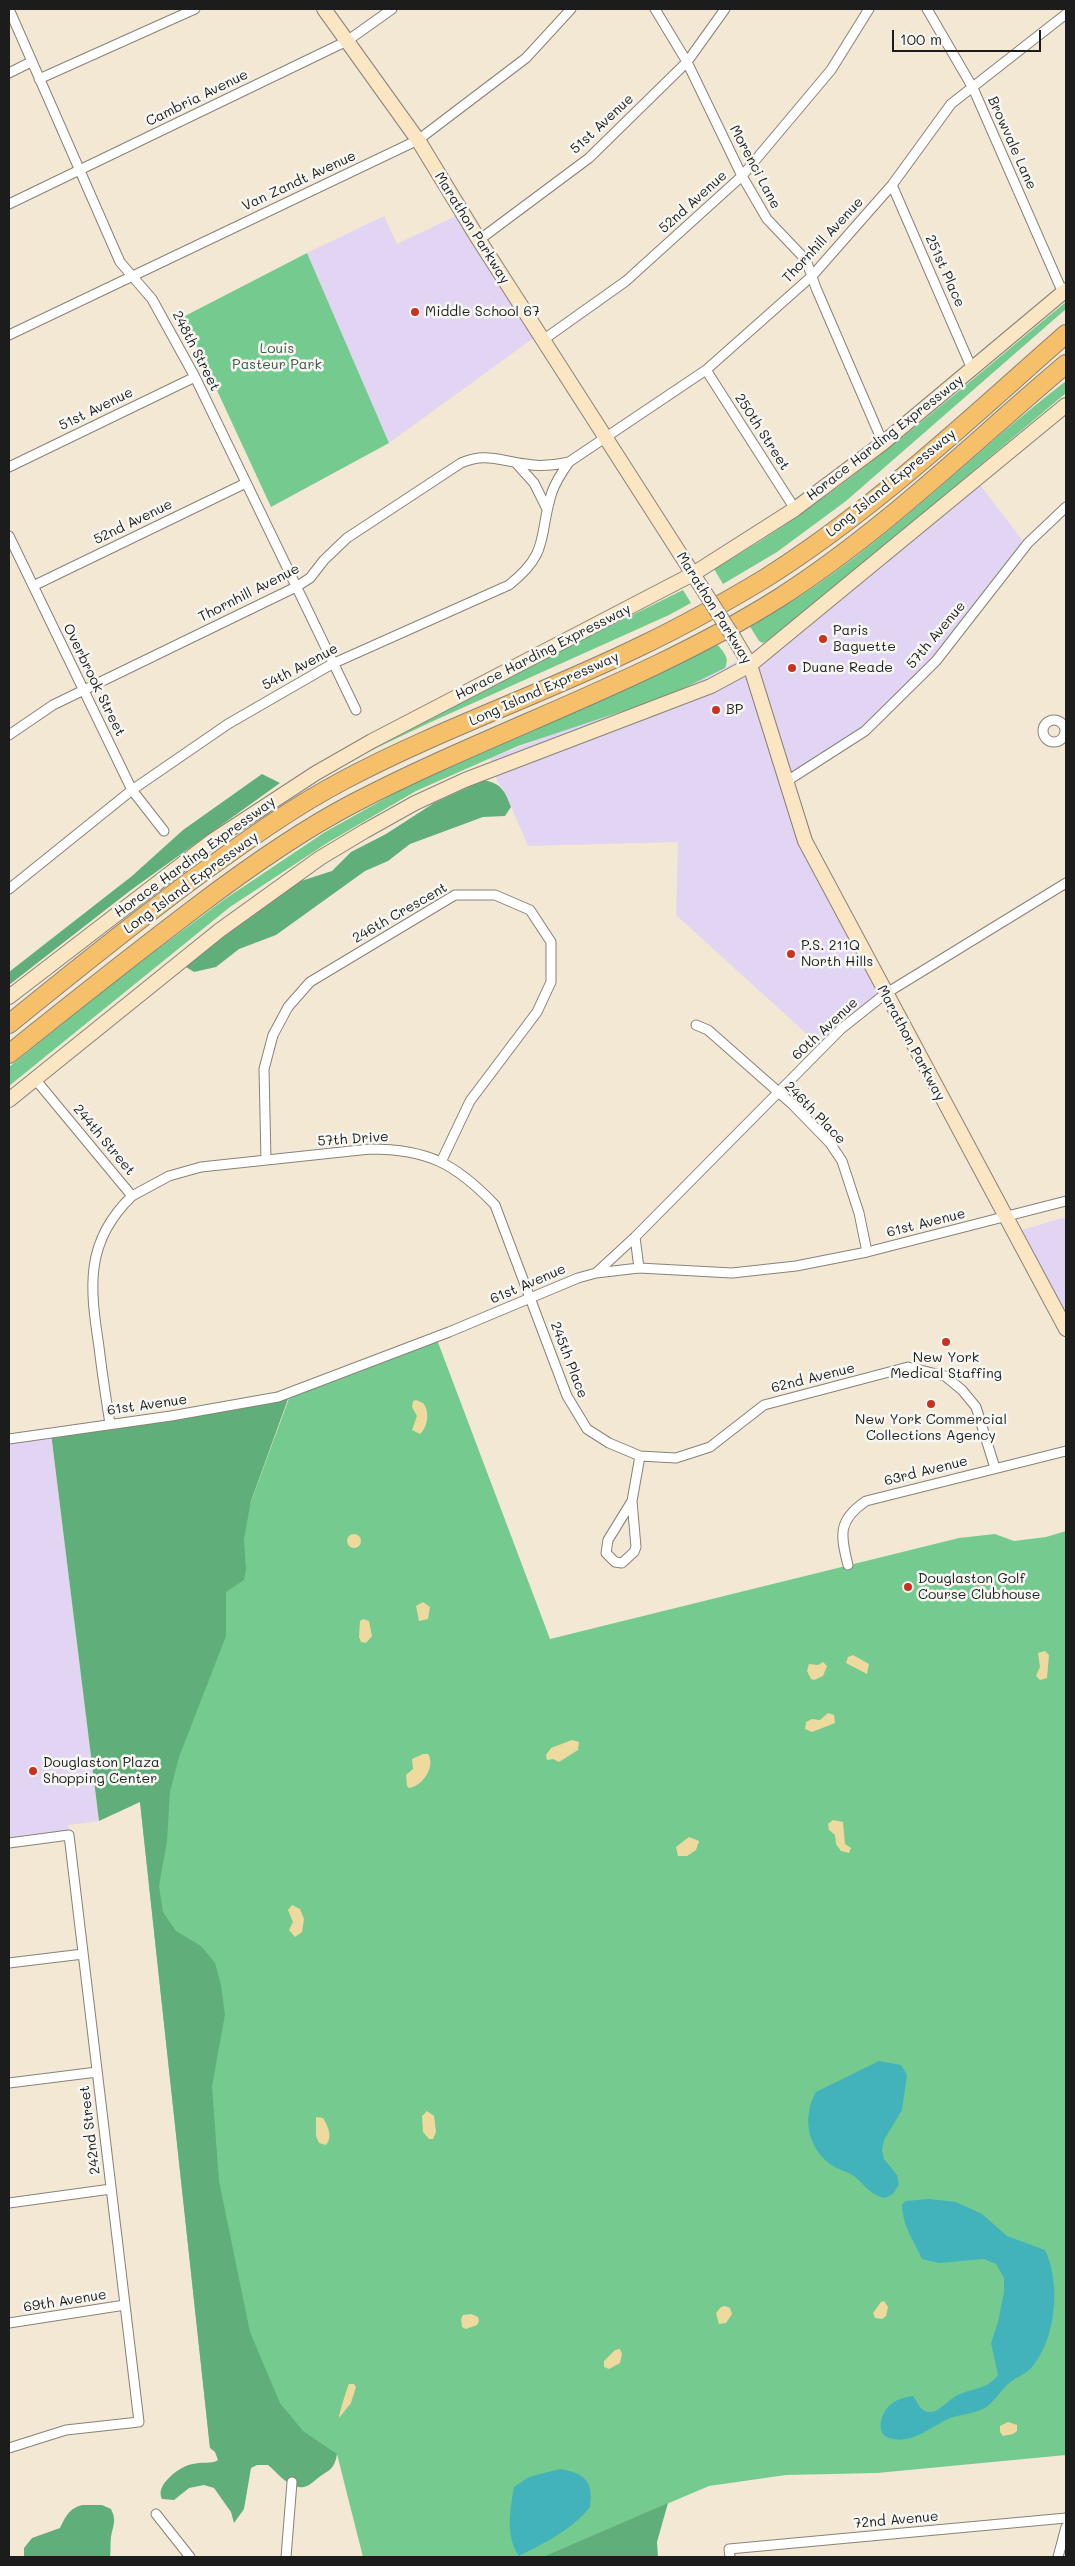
<!DOCTYPE html>
<style>
body{margin:0}
#map{position:relative;width:1075px;height:2566px;overflow:hidden;background:#f3e8d4;font-family:Mali,sans-serif}
canvas{display:block}
.frame{position:absolute;inset:0;border:10px solid #1c1c1c;pointer-events:none}
.scale{position:absolute;left:892px;top:30px;width:149px;height:22px;box-sizing:border-box;border:2px solid #1c1c1c;border-top:0;padding-left:6px;font-size:15px;line-height:18px;white-space:nowrap;color:#1c1c1c;-webkit-text-stroke:4px #f6f6f2;paint-order:stroke}
</style>
<div id="map">
<canvas width="1075" height="2566"></canvas>
<div class="frame"></div>
<div class="scale">100 m</div>
</div>
<script>
const context = document.querySelector('canvas').getContext('2d');
context.lineJoin = 'round';
function fillPath(path, color) {
  context.fillStyle = color;
  context.fill(path, 'evenodd');
}
function stroke(path, color, width, dash) {
  context.strokeStyle = color;
  context.lineWidth = width;
  context.lineCap = dash ? 'butt' : 'round';
  context.setLineDash(dash || []);
  context.stroke(path);
}
function write(font, color, halo, rows, align = 'center') {
  context.font = font + ' Mali,sans-serif';
  context.lineWidth = 5;
  context.setLineDash([]);
  context.textBaseline = 'middle';
  context.strokeStyle = halo;
  context.fillStyle = color;
  for (const [text, x, y, turn = 0] of rows) {
    context.save();
    context.translate(x, y);
    context.rotate((+turn || 0) * Math.PI / 180);
    context.textAlign = isNaN(turn) ? turn : align;
    if (halo) context.strokeText(text, 0, 0);
    context.fillText(text, 0, 0);
    context.restore();
  }
}
const built = new Path2D(`
 M462,213L539,334L389,443L307,253L384,216L397,244Z
 M971,473L1026,545L945,649L871,727L787,780L806,841L883,993L819,1045L676,915L678,842L528,846L504,790L498,783L490,758L556,733L668,696L725,668L776,637Z
 M1066,1217V1325L1015,1232Z
 M51,1433L99,1821L68,1825L69,1835L9,1843V1439Z`);
const green = new Path2D(`
 M307,253L389,443L271,507L183,317Z
 M1066,302V309L846,501L777,552L723,584L714,569C842,496 952,395 1066,302Z
 M1066,381V393L776,637L763,643L759,641L749,625C767,615 785,606 802,595C897,533 976,450 1066,381Z
 M683,590L691,603L669,615L431,722L349,761L464,698Z
 M718,645C724,653 730,658 725,668L668,696L518,746L416,791L327,843L230,907L9,1086V1067L123,975L225,899L325,832L413,783Z
 M436,1337L550,1639L959,1538L995,1534L1014,1541L1046,1537L1066,1531V2455L877,2473L786,2475L709,2486L542,2557H363L337,2454L210,2448L140,1802L291,1393Z`);
const forest = new Path2D(`
 M262,774L280,783L131,890L9,985V972L132,876L183,830Z
 M484,780C502,784 505,791 511,807L505,816L483,817L410,844L388,861L365,871L276,935L239,949L216,967L194,972L186,967L208,947L298,882L332,871L351,852L386,834L434,803Z
 M288,1399L251,1501L244,1539L246,1569L244,1580L226,1592V1636L179,1757L170,1792L167,1841L159,1886L163,1912L176,1931L201,1946L215,1963L221,1985L225,2015L212,2086L219,2181L250,2332L280,2403L303,2431L337,2454C335,2466 332,2469 322,2475C317,2478 314,2482 309,2485C293,2494 279,2474 268,2465H257L251,2468L244,2509L234,2523L231,2512L214,2488L204,2485L189,2488L174,2500L162,2499C159,2493 161,2487 166,2481C175,2471 185,2464 199,2463C207,2462 212,2464 218,2460L215,2452L210,2448L140,1802L99,1821L51,1433Z
 M668,2503L657,2542L658,2557H542Z
 M83,2505H102L111,2509C117,2521 113,2525 111,2537C110,2543 111,2550 110,2557H24V2548L32,2538L60,2528C66,2516 69,2508 83,2505Z`);
const sand = new Path2D(`
 M416,1400L423,1403C430,1411 428,1427 420,1434L412,1430L417,1416L412,1407L413,1401Z
 M347 1541a7 7 0 1 1 14 0a7 7 0 1 1-14 0Z
 M423,1602L430,1607L428,1619L419,1621L416,1606Z
 M363,1619L369,1621L372,1636L366,1643L361,1642L359,1637L360,1621Z
 M1045,1651L1049,1655L1047,1678L1040,1680L1036,1676L1040,1667L1038,1653Z
 M853,1655L869,1664L867,1674L846,1663L848,1657Z
 M823,1662L827,1666L823,1676L814,1680L811,1679L807,1671L809,1664L818,1665Z
 M828,1713L834,1715L835,1723L812,1732L805,1729L806,1722L812,1719L820,1720Z
 M572,1740L579,1742L578,1750L559,1762L553,1759L547,1760L546,1755L551,1748Z
 M423,1754H428C436,1766 423,1786 409,1788L407,1786L406,1775L413,1769L412,1759Z
 M833,1820L843,1822L845,1844L851,1848L849,1853L841,1851L836,1844L835,1835L829,1830L828,1824Z
 M689,1837L699,1841L696,1850L687,1856H678L676,1847Z
 M292,1905L300,1909L304,1919L302,1932L295,1937L289,1930L293,1922L288,1910Z
 M427,2111L434,2116L436,2132L433,2139H429L423,2132L422,2116Z
 M316,2117L323,2118C328,2126 333,2137 326,2145L319,2143L316,2136Z
 M884,2301L888,2307L886,2316L882,2319L875,2318L873,2313L881,2302Z
 M725,2306L730,2308L732,2314L726,2323L719,2324L716,2313L721,2307Z
 M471,2314L478,2317L479,2321L477,2325L466,2329L462,2327L461,2319L463,2315Z
 M620,2349L622,2354L620,2363L609,2369L604,2367V2361L615,2350Z
 M349,2384H354L356,2387L351,2403L339,2418C339,2414 347,2388 349,2384Z
 M1008,2422L1017,2425V2431L1013,2434L1003,2436L1000,2432V2426Z`);
const water = new Path2D(`
 M879,2061L901,2065L907,2075L902,2110L884,2140L882,2150L884,2159L897,2175L899,2184L893,2194L885,2198C871,2196 864,2184 854,2176C846,2171 838,2170 830,2164C807,2147 802,2116 816,2092Z
 M929,2199L956,2202L982,2214L1007,2236L1045,2250C1061,2283 1056,2337 1033,2366C1025,2376 1014,2377 1006,2386C999,2393 993,2403 985,2408C974,2414 960,2414 948,2419C929,2428 911,2445 889,2438C875,2434 881,2413 889,2406C895,2400 904,2397 913,2396C918,2402 920,2412 929,2412C938,2413 945,2403 953,2398C969,2387 985,2392 998,2375L991,2343L998,2322L1004,2292V2278L996,2264L984,2259L939,2263L922,2259C914,2241 902,2225 902,2204L906,2201Z
 M560,2469C584,2473 594,2481 590,2507C573,2529 543,2544 519,2556C505,2536 510,2510 514,2487L529,2477Z`);
const street = new Path2D(`
 M9,9L120,262L152,299L195,377L356,710
 M655,9L687,62L742,176L767,219L806,260L816,288L883,443
 M927,9L973,88L1063,293
 M9,73L31,62
 M39,79L195,9
 M892,185L972,369
 M9,204L347,41L392,9
 M479,240L589,158L687,62L725,9
 M9,335L418,140L526,58L571,9
 M543,340L626,281L742,176L831,70L869,9
 M706,370L795,509
 M516,463L534,483L547,509
 M9,467L195,377
 M9,536L132,790L164,831
 M33,586L246,483
 M1043 731a11 11 0 1 1 22 0a11 11 0 1 1-22 0Z
 M9,735L53,705L296,587L310,578L324,560L347,538L461,463C485,452 501,461 526,464C540,467 555,465 569,462L706,370L812,276L892,185L951,104L1066,14
 M787,781L865,731L936,661L1028,543L1066,507
 M9,889L132,790L228,724L332,664L509,585C551,552 538,535 552,492C556,481 562,472 569,462
 M696,1025L708,1030L792,1104L830,1143L842,1161L859,1213L867,1252
 M35,1079L132,1196C84,1242 90,1288 99,1347C102,1373 106,1398 110,1424
 M266,1160L264,1069L273,1035L288,1007L310,982L455,895H495L530,910L551,942V982L537,1012L470,1101L441,1162
 M132,1196L169,1176L201,1167L370,1149C428,1149 456,1164 495,1205L567,1396L587,1429L609,1443L640,1456L676,1458L710,1447L764,1405L908,1367L945,1376L962,1390L976,1407L995,1468
 M635,1237L639,1268
 M596,1273L635,1237L841,1029L885,994L1066,883
 M9,1439L171,1416L278,1397L449,1332L578,1278L596,1273L639,1268L732,1273L796,1266L867,1252L1066,1201
 M632,1501L636,1547L634,1552L622,1563L615,1562L606,1553L608,1540L632,1501L640,1456
 M848,1565C840,1534 838,1520 866,1501L1066,1451
 M9,1843L69,1835L139,2422L66,2430L9,2448
 M9,1963L83,1954
 M9,2083L97,2072
 M9,2203L111,2189
 M9,2323L125,2305
 M156,2514L190,2557
 M286,2557L292,2482
 M730,2557L729,2549L1066,2518
 M1058,2557L1066,2527`);
const secondary = new Path2D(`
 M324,9L418,140L479,240L702,588
 M734,638L750,665L805,841L1066,1329
 M9,997L212,841L316,773L372,741L693,574L795,509L883,443L1066,290
 M9,1100L220,930L320,858L365,831L415,803L465,780L711,686L750,665L1066,405`);
const highway = new Path2D(`
 M9,1024C68,976 128,928 189,882C239,846 289,809 344,780C440,729 543,694 641,646C683,626 724,603 764,579C874,510 969,419 1066,334
 M9,1054C70,1005 132,956 195,908C245,870 298,832 354,803C494,730 646,682 779,598C884,531 971,444 1066,364`);
const secondaryBridge = new Path2D(`
 M702,588L734,638`);
const markers = [
 [415,312,5,"#c8321e"],
 [823,639,5,"#c8321e"],
 [792,668,5,"#c8321e"],
 [716,710,5,"#c8321e"],
 [791,954,5,"#c8321e"],
 [946,1342,5,"#c8321e"],
 [931,1404,5,"#c8321e"],
 [908,1587,5,"#c8321e"],
 [33,1771,5,"#c8321e"]
];
const streetNames = [
 ["Cambria Avenue",197,98,-26],
 ["51st Avenue",602,124,-43],
 ["Browvale Lane",1012,143,66],
 ["Morenci Lane",755,167,62],
 ["Van Zandt Avenue",299,181,-25],
 ["52nd Avenue",693,202,-42],
 ["Marathon Parkway",472,228,58],
 ["Thornhill Avenue",823,240,-47],
 ["251st Place",945,271,66],
 ["248th Street",196,351,63],
 ["51st Avenue",96,409,-26],
 ["250th Street",762,432,57],
 ["Horace Harding Expressway",885,438,-38],
 ["Long Island Expressway",891,483,-39],
 ["52nd Avenue",133,522,-26],
 ["Thornhill Avenue",249,593,-27],
 ["Marathon Parkway",714,608,58],
 ["57th Avenue",936,635,-50],
 ["Horace Harding Expressway",543,652,-27],
 ["54th Avenue",300,667,-28],
 ["Overbrook Street",94,680,64],
 ["Long Island Expressway",544,689,-24],
 ["Horace Harding Expressway",195,857,-36],
 ["Long Island Expressway",191,883,-36],
 ["246th Crescent",400,913,-30],
 ["60th Avenue",825,1029,-43],
 ["Marathon Parkway",911,1043,62],
 ["246th Place",815,1113,46],
 ["57th Drive",353,1139,-4],
 ["244th Street",104,1140,50],
 ["61st Avenue",926,1223,-14],
 ["61st Avenue",528,1284,-23],
 ["245th Place",569,1360,69],
 ["62nd Avenue",813,1378,-14],
 ["61st Avenue",147,1405,-8],
 ["63rd Avenue",926,1471,-14],
 ["242nd Street",90,2130,-97],
 ["69th Avenue",65,2301,-9],
 ["72nd Avenue",896,2520,-5]
];
const poiNames = [
 ["Middle School 67",425,312],
 ["Paris",833,631],
 ["Baguette",833,647],
 ["Duane Reade",802,668],
 ["BP",726,710],
 ["P.S. 211Q",801,946],
 ["North Hills",801,962],
 ["New York",946,1358,"center"],
 ["Medical Staffing",946,1374,"center"],
 ["New York Commercial",931,1420,"center"],
 ["Collections Agency",931,1436,"center"],
 ["Douglaston Golf",918,1579],
 ["Course Clubhouse",918,1595],
 ["Douglaston Plaza",43,1763],
 ["Shopping Center",43,1779]
];
const parkNames = [
 ["Louis",277,349],
 ["Pasteur Park",277,365]
];
fillPath(built, '#e2d4f3');
fillPath(green, '#75cb8f');
fillPath(forest, '#60af7a');
fillPath(sand, '#eeda9e');
fillPath(water, '#43b3bb');
stroke(street, '#888278', 11);
stroke(secondary, '#888278', 16);
stroke(highway, '#888278', 20);
stroke(street, '#fff', 9);
stroke(secondary, '#fbe6c4', 14);
stroke(highway, '#f6c06b', 18);
stroke(secondaryBridge, '#888278', 16, []);
stroke(secondaryBridge, '#fbe6c4', 14);
for (const [x, y, r, color] of markers) {
  const dot = new Path2D();
  dot.arc(x, y, r, 0, 2 * Math.PI);
  context.fillStyle = color;
  context.fill(dot);
  stroke(dot, '#f6f6f2', 2);
}
write('14px', '#1c1c1c', '#f6f6f2', streetNames);
write('14px', '#1c1c1c', '#f6f6f2', poiNames, 'left');
write('14px', '#3b5944', '#f6f6f2', parkNames);
</script>
